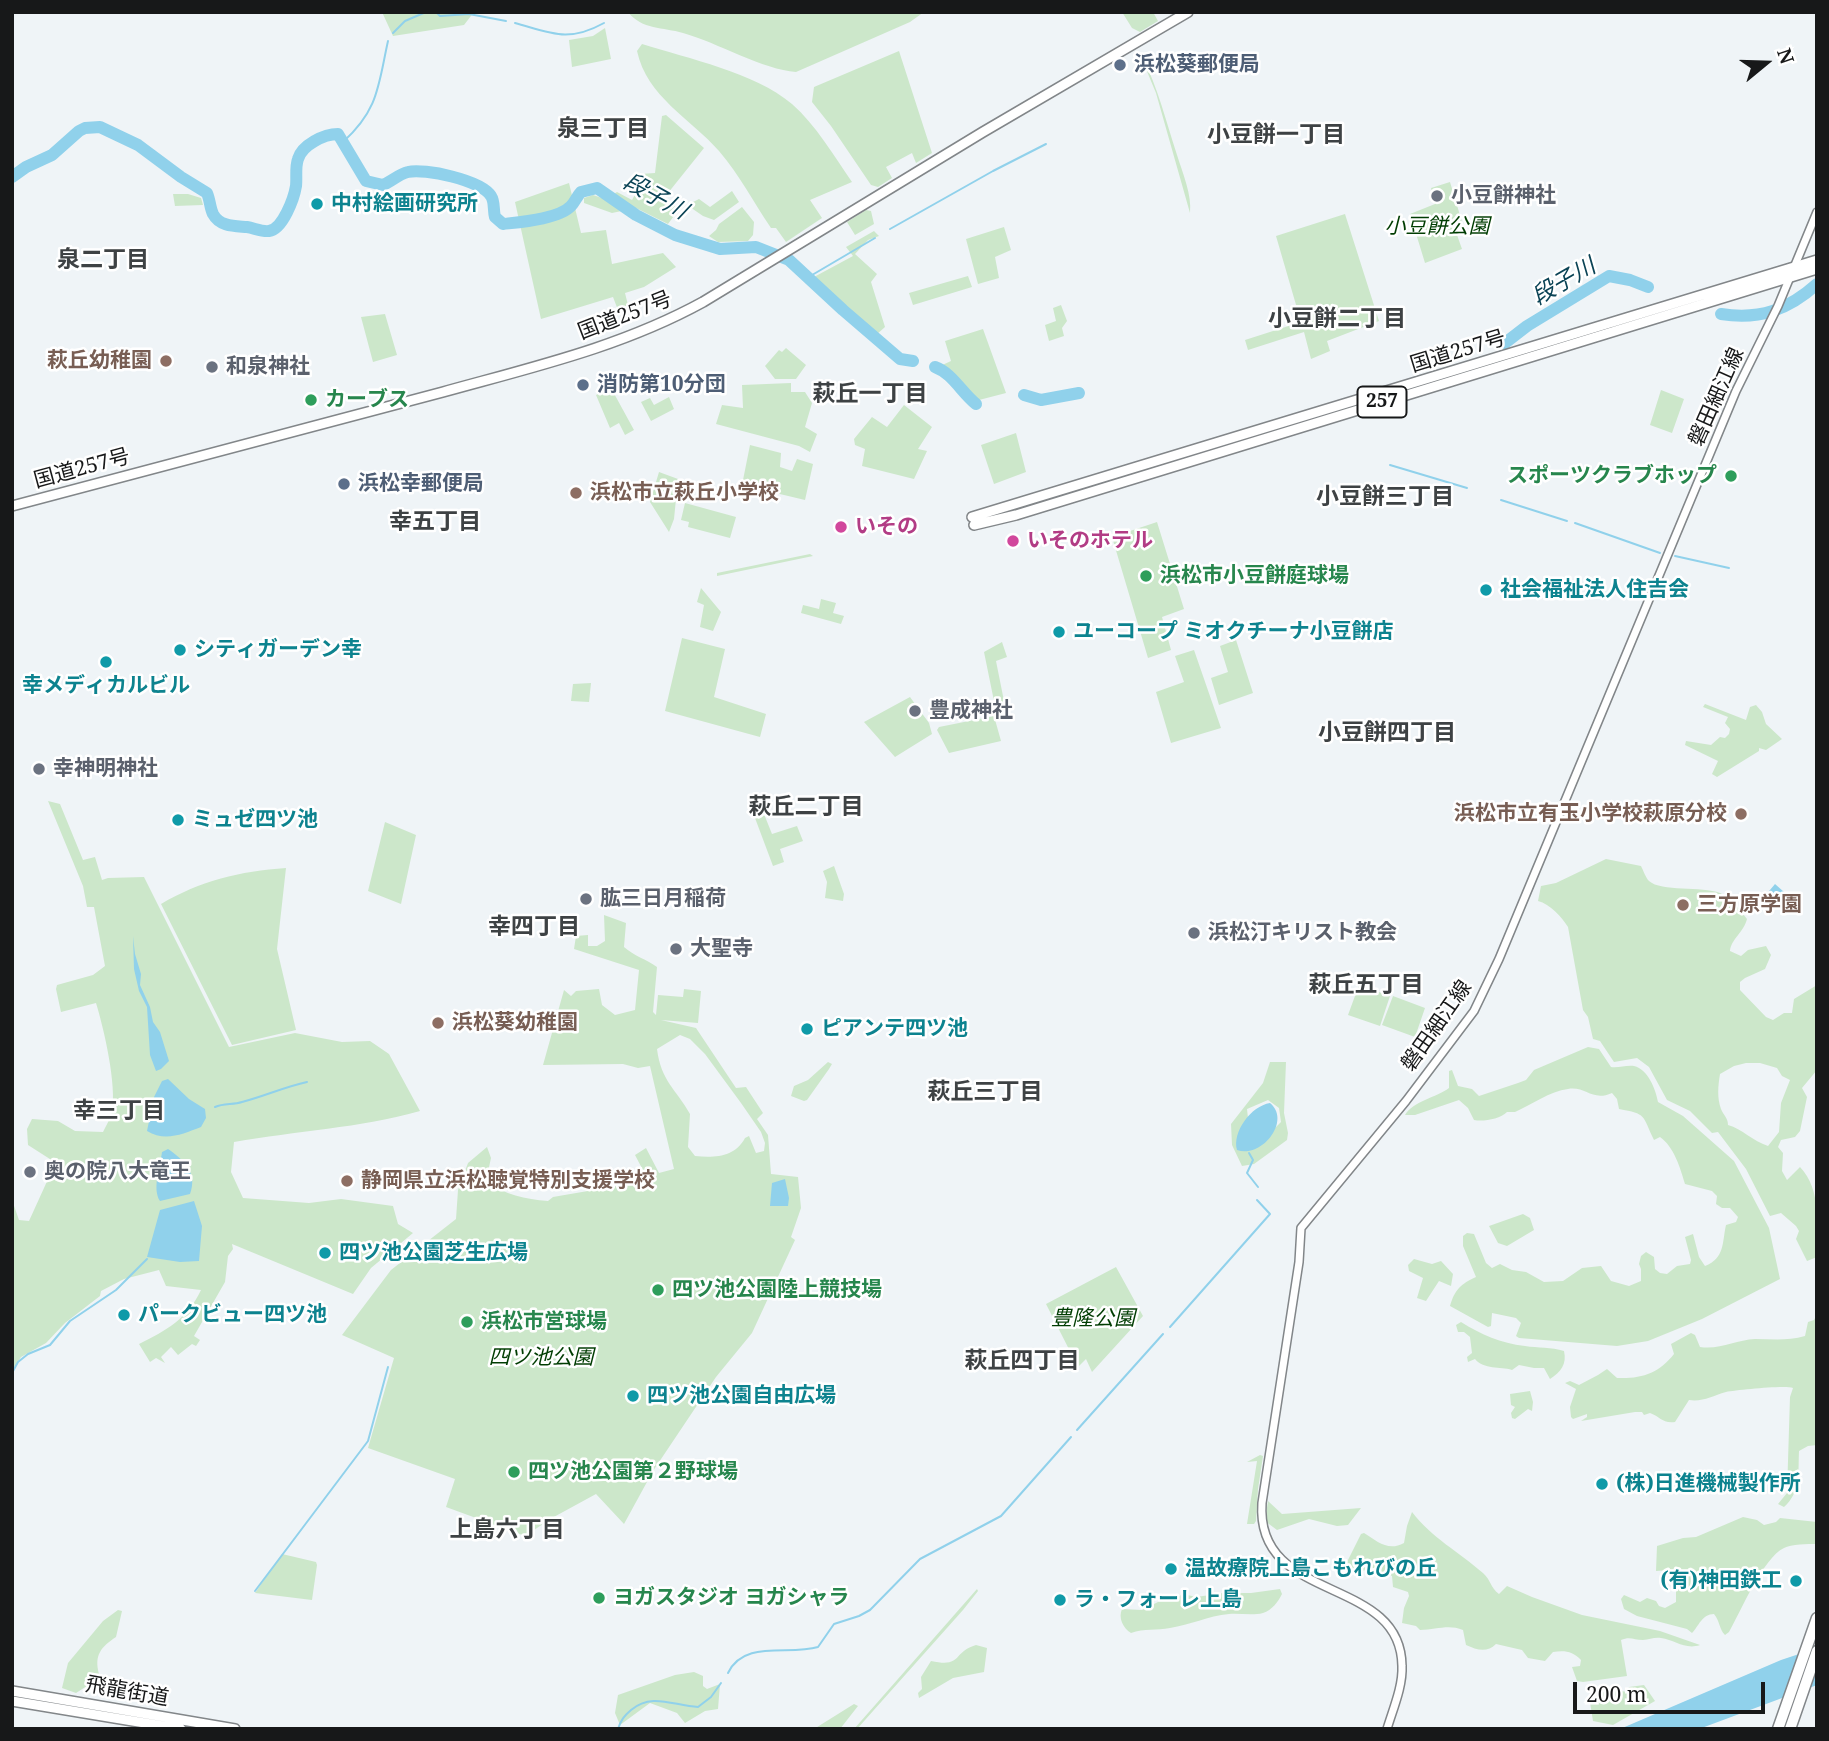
<!DOCTYPE html>
<meta charset="utf-8">
<style>
body{margin:0}
#map{position:relative;width:1829px;height:1741px;overflow:hidden;background:#eff4f7;font-family:"Noto Serif",serif}
canvas{display:block}
.frame{position:absolute;inset:0;border:14px solid #171819;pointer-events:none}
.north{position:absolute;left:1731px;top:28px;width:70px;height:70px;-webkit-text-stroke:5px #fff;paint-order:stroke;rotate:71deg;font-size:19px;font-weight:700;line-height:28px;text-align:center;color:#171819}
.north::after{content:'';display:block;margin:auto;width:24px;height:32px;background:#171819;clip-path:polygon(50% 0,100% 100%,50% 72%,0 100%)}
.scale{position:absolute;left:1573px;top:1682px;width:192px;height:32px;box-sizing:border-box;border:4px solid #171819;border-top:0;padding-left:9px;font-size:21px;line-height:24px;white-space:nowrap;color:#171819;-webkit-text-stroke:5px #fff;paint-order:stroke}
</style>
<div id="map">
<canvas width="1829" height="1741"></canvas>
<div class="frame"></div>
<div class="north">N</div>
<div class="scale">200 m</div>
</div>
<script>
const context = document.querySelector('canvas').getContext('2d');
context.lineJoin = 'round';
function fillPath(path, color) {
  context.fillStyle = color;
  context.fill(path, 'evenodd');
}
function stroke(path, color, width, dash) {
  context.strokeStyle = color;
  context.lineWidth = width;
  context.lineCap = dash ? 'butt' : 'round';
  context.setLineDash(dash || []);
  context.stroke(path);
}
function write(font, color, halo, rows, align = 'center') {
  context.font = font + ' "Noto Serif","Noto Sans JP",serif';
  context.lineWidth = 5;
  context.setLineDash([]);
  context.textBaseline = 'middle';
  context.strokeStyle = halo;
  context.fillStyle = color;
  for (const [text, x, y, turn = 0] of rows) {
    context.save();
    context.translate(x, y);
    context.rotate((+turn || 0) * Math.PI / 180);
    context.textAlign = isNaN(turn) ? turn : align;
    if (halo) context.strokeText(text, 0, 0);
    context.fillText(text, 0, 0);
    context.restore();
  }
}
const green = new Path2D(`
 M382,12H474L464,25L393,36Z
 M628,12H924L910,22L796,72C764,70 716,42 683,33C663,27 642,30 628,12Z
 M1122,12H1153L1158,21L1140,32L1132,28Z
 M605,28L611,59L572,67L569,40L593,36Z
 M642,44C689,59 754,72 792,104C816,125 834,156 852,182L810,200L822,218L786,242L776,228H771C754,203 739,174 719,151C690,118 647,97 637,51Z
 M899,51L932,153L916,163L912,153L886,167L892,178L878,187L871,185L831,126L812,102L814,87Z
 M1142,56C1158,88 1166,121 1177,155C1183,174 1192,195 1190,213L1156,93L1141,57Z
 M666,115L704,148L664,198L679,209L668,224L636,208L612,213L584,203V198L593,195L605,199L617,192L632,200L640,186V174L655,173L662,116Z
 M1450,182L1465,232L1457,235L1462,249L1425,263L1410,214L1435,204L1431,188Z
 M569,183L581,233L606,230L612,264L663,253L676,267L644,287L625,293L628,305L618,310L613,297L541,319L515,202Z
 M732,191L739,202L714,220L703,216L687,205L699,199L710,207Z
 M173,194H188L201,198L203,205L175,206Z
 M742,207L754,222L753,235L748,241L718,242L709,236L716,230L719,224Z
 M866,210L871,211L874,224L855,235L847,222Z
 M1345,214L1379,321L1327,341L1330,351L1311,359L1304,332L1248,350L1245,340L1301,322L1276,236Z
 M1004,227L1011,250L995,257L999,278L978,284L966,239Z
 M874,231L879,236L868,240L855,254L877,274L871,282L885,327L876,335L814,277L853,256L846,247Z
 M968,276L972,287L913,305L909,293Z
 M1061,305L1067,321L1062,328L1064,336L1049,341L1045,325L1056,321L1053,308Z
 M385,314L397,355L373,362L361,317Z
 M983,329L1006,393L979,400L966,399L938,367L951,361L945,341Z
 M786,348L806,365L796,379H775L765,366L779,350L782,352Z
 M791,383V392H805L812,403L805,427L817,434L810,452L799,446L716,424L722,405L743,408L742,385Z
 M611,388L634,430L625,435L619,423L610,428L596,395Z
 M1661,390L1684,399L1672,433L1650,425Z
 M669,397L674,409L651,421L641,402L650,398L654,405Z
 M904,405L932,427L918,449L927,451L914,479L862,466L865,449L855,445L854,439L872,417L887,427Z
 M1016,433L1026,472L994,484L981,445Z
 M750,445L781,453L780,467L792,471L797,459L813,464L805,500L742,485Z
 M659,472L678,479L674,519L669,532L650,502Z
 M685,503L736,517L730,538L688,527L689,522L681,520Z
 M1157,522L1184,609L1162,617L1171,650L1148,658L1112,537Z
 M810,554L813,556L717,576V573Z
 M701,588L721,612L713,631L700,627L704,605L697,602Z
 M821,599L836,603L833,613L844,616L841,624L801,613L803,605L819,609Z
 M682,638L725,649L714,697L766,714L760,737L665,711Z
 M1236,640L1253,693L1219,705L1211,678L1228,672L1220,646Z
 M1002,642L1007,657L996,661L1004,701L995,706L984,652Z
 M1194,650L1221,728L1171,743L1156,692L1184,682L1175,656Z
 M591,683L589,702L571,701L573,684Z
 M910,697L929,723L932,734L895,757L864,722Z
 M1705,704L1746,720L1750,707L1756,705L1762,712L1766,724L1782,739L1766,750L1759,748V751L1717,777L1712,774L1718,761L1685,745L1686,741L1711,745L1720,737L1725,738L1729,734L1730,729L1725,723L1728,717L1703,707Z
 M994,716L1001,741L949,753L937,730L939,727Z
 M48,801L60,804L83,860L95,857L102,880L108,878L144,877L229,1047L295,1033L342,1042L370,1041L389,1054L420,1111C360,1128 296,1131 234,1142L231,1172L243,1198L309,1203L341,1199L393,1206L398,1224L413,1233L371,1268L353,1294L232,1244L233,1249L228,1256L225,1282L194,1336L200,1340L196,1346L192,1344L178,1355L171,1347L161,1357L165,1363L156,1358L150,1362L139,1344C166,1331 188,1318 201,1290L166,1286L159,1270L124,1279L101,1291L100,1296L65,1323L46,1343L21,1357L12,1371V1200L19,1220L29,1221L49,1177L53,1161L28,1145L27,1129L32,1119L58,1121L75,1131L103,1132C106,1126 110,1119 112,1112C117,1085 104,1029 96,1003L61,1012L56,989L57,985L93,975L105,966L94,907H87L83,886Z
 M764,814L772,834L797,826L803,841L780,849L784,862L773,866L755,818Z
 M385,822L416,835L401,904L368,891Z
 M1606,859L1641,866C1643,870 1646,878 1649,881C1661,892 1702,886 1720,893C1733,898 1739,909 1747,919C1744,932 1731,939 1730,951L1741,956L1748,950L1766,946L1771,955L1765,969L1745,978L1740,982V990L1766,1017L1773,1020L1784,1013H1792L1794,999L1817,985V1070L1802,1088L1807,1097L1800,1131L1795,1137L1781,1140L1778,1147L1783,1153L1782,1171L1787,1180L1800,1167C1822,1190 1817,1227 1817,1257L1807,1261L1796,1239L1799,1231L1796,1226L1781,1213L1770,1216L1746,1169L1718,1132L1712,1133L1690,1111L1667,1100L1649,1067L1637,1058L1614,1062L1600,1041L1593,1039L1588,1017L1583,1010L1568,927C1562,917 1550,904 1538,901L1541,886L1556,883ZM1746,1063H1760L1777,1068L1782,1076L1790,1080L1781,1103L1779,1132L1768,1146C1753,1141 1742,1129 1728,1125C1728,1118 1724,1116 1721,1109C1717,1098 1718,1086 1720,1074L1734,1066Z
 M834,866L844,894L843,901L825,898L827,882L823,871Z
 M286,868L277,949L296,1030L232,1045L161,904C200,881 240,871 286,868Z
 M604,915L626,923L624,947C634,956 646,959 657,967L653,1012L656,1015L658,995L683,997L684,989L701,991L698,1023L661,1020L696,1028L736,1088L746,1087L763,1113L757,1119L768,1135L771,1174L798,1177L801,1208L791,1237L795,1240L752,1333L716,1377L653,1471L624,1524L596,1494L552,1518L525,1536L446,1507L455,1479L368,1448L394,1358L342,1335L391,1270L456,1219L458,1190L468,1163L487,1147L491,1158L486,1181C505,1195 525,1199 548,1201L553,1197L646,1181L645,1174L635,1155L646,1148L659,1173L674,1169L650,1066L638,1068L623,1064L543,1065L564,990L571,996L576,991L599,989L602,1005L615,1015L635,1010L639,970L574,949L576,936L588,935V946H597L605,941ZM680,1035L690,1039L705,1054L741,1103L761,1132L765,1143L764,1151L756,1153L749,1136L745,1138C735,1157 715,1158 695,1156L688,1147L690,1114C676,1089 661,1081 657,1049Z
 M1359,985L1390,996L1380,1026L1348,1015Z
 M1393,996L1425,1008L1415,1037L1382,1025Z
 M1588,1047L1599,1049L1611,1067C1619,1068 1626,1065 1634,1066C1648,1069 1656,1090 1658,1102L1683,1116L1734,1161L1769,1228L1780,1279L1702,1319L1648,1341L1617,1346L1519,1338L1516,1336L1521,1323L1516,1318L1492,1313L1491,1326L1488,1327L1450,1306C1455,1289 1461,1284 1476,1277L1463,1246V1236L1467,1233L1474,1234L1486,1263L1492,1268L1500,1264L1512,1270L1526,1272L1544,1282L1563,1281L1582,1268L1601,1266L1611,1281L1629,1286L1641,1281V1269L1639,1264L1641,1256L1646,1252L1654,1257L1655,1269L1660,1273L1667,1274L1677,1266L1690,1264L1691,1260L1685,1237L1693,1234L1699,1257L1705,1266C1725,1258 1722,1243 1726,1225L1736,1222L1738,1217L1730,1208H1722L1716,1204L1717,1196L1712,1191L1685,1184C1680,1167 1674,1147 1660,1137L1654,1140C1642,1115 1647,1114 1619,1109L1617,1099L1612,1093C1592,1102 1586,1086 1568,1089C1550,1091 1531,1105 1515,1112H1507C1500,1119 1483,1122 1474,1120L1468,1108L1459,1100L1415,1115H1405C1412,1102 1437,1097 1449,1088V1071L1452,1070L1458,1086L1472,1089L1479,1096L1518,1083L1526,1080L1534,1070Z
 M828,1062L832,1064L829,1069L807,1100L804,1101L791,1096L794,1086L808,1080Z
 M1270,1062H1286L1284,1113L1288,1133L1287,1140L1254,1164L1242,1166L1232,1145L1231,1124L1263,1083ZM1268,1100L1279,1108L1281,1122L1265,1138L1248,1118L1247,1109Z
 M1523,1214L1530,1218L1534,1230L1507,1246L1498,1243L1489,1226Z
 M1414,1259L1432,1264L1441,1261L1453,1274L1451,1286L1439,1281L1426,1301L1417,1298L1423,1278L1409,1271L1408,1265Z
 M1116,1267L1143,1316L1092,1372L1086,1359L1078,1367L1046,1304Z
 M1817,1314V1445L1808,1446L1799,1451C1798,1472 1801,1492 1784,1507L1778,1504L1787,1493L1790,1397L1793,1388C1785,1385 1737,1390 1726,1392C1712,1396 1703,1402 1689,1400L1675,1422C1663,1424 1659,1416 1650,1413L1644,1415L1642,1412H1635L1581,1421L1587,1417V1414L1573,1419L1571,1417L1570,1407L1576,1389L1565,1383L1570,1381L1579,1385L1598,1375L1607,1369L1617,1378C1642,1379 1659,1373 1674,1354L1671,1344L1691,1333L1695,1335L1700,1347C1720,1350 1736,1340 1755,1339C1772,1339 1788,1341 1805,1336L1808,1322L1814,1320Z
 M1461,1322C1482,1335 1500,1343 1525,1346C1538,1348 1551,1347 1564,1351C1567,1364 1561,1372 1550,1379L1544,1368H1534L1519,1365L1512,1370C1500,1366 1484,1370 1475,1359L1468,1362L1467,1357L1472,1353L1470,1337L1464,1332H1458L1456,1325Z
 M1530,1391L1533,1402L1532,1411L1528,1409L1515,1419L1512,1418L1511,1413L1515,1407L1511,1405L1510,1394Z
 M1260,1455L1263,1456L1258,1489L1256,1521L1254,1524H1247L1257,1461L1247,1462Z
 M1268,1501L1282,1514L1361,1508L1348,1525L1337,1526L1309,1519L1277,1530L1265,1521Z
 M1412,1512C1432,1538 1459,1552 1483,1573C1491,1580 1490,1587 1499,1594L1507,1586L1532,1597L1582,1615L1660,1631L1700,1645C1685,1650 1675,1640 1661,1638C1654,1637 1649,1640 1643,1640C1634,1640 1630,1636 1621,1640L1627,1676L1583,1682L1577,1681L1572,1667L1580,1666L1581,1660C1573,1651 1564,1650 1553,1652L1545,1661L1528,1658L1522,1650L1496,1644C1487,1653 1477,1650 1466,1645L1463,1630C1448,1624 1436,1630 1420,1630L1416,1626L1402,1623L1404,1608L1409,1596L1408,1592L1393,1587L1392,1576C1378,1569 1359,1567 1346,1578L1343,1570L1361,1534L1364,1533C1377,1541 1388,1552 1404,1543L1407,1526Z
 M1743,1517L1757,1520L1764,1525L1776,1522L1780,1518L1817,1522V1544C1808,1544 1791,1544 1784,1548C1763,1558 1741,1611 1729,1632L1725,1635C1719,1629 1720,1621 1714,1614C1702,1614 1699,1626 1692,1633L1687,1629L1637,1616L1624,1609L1621,1599L1624,1595L1640,1602L1647,1598L1656,1601L1659,1606L1665,1608L1676,1602V1575L1671,1570L1656,1571L1657,1546L1683,1538L1696,1537Z
 M282,1554L316,1562L317,1565L312,1600L255,1593Z
 M977,1589L978,1591L963,1610L857,1729H854Z
 M1280,1589L1282,1594C1278,1602 1272,1610 1263,1613C1252,1616 1240,1613 1229,1614C1208,1616 1190,1625 1170,1628C1157,1631 1144,1628 1131,1633C1123,1628 1118,1618 1122,1609L1142,1610L1162,1600H1172L1183,1594L1196,1597L1224,1593H1251Z
 M118,1610L122,1611L116,1637C101,1647 94,1655 99,1674L90,1684L76,1693L62,1688L68,1663L103,1621Z
 M976,1645L987,1648L984,1672L953,1678L919,1698L918,1693L922,1689L921,1677L931,1661C963,1668 952,1652 976,1645Z
 M694,1672L703,1676V1686L707,1689L720,1684L718,1709L705,1711L685,1723L677,1713L650,1703L620,1725L615,1713L618,1695L675,1675Z
 M1644,1685L1655,1701L1613,1725L1593,1721L1589,1696L1615,1689L1626,1692L1629,1687Z
 M854,1704L858,1706L840,1729H814Z`);
const water = new Path2D(`
 M1775,884L1784,892L1768,911L1759,903Z
 M133,936L135,954L141,974L140,985L150,1007L153,1022L160,1032L169,1061L161,1069L156,1071L150,1055L147,1007L139,991L134,969Z
 M168,1079L189,1099L205,1109L206,1118L201,1127C183,1134 165,1142 147,1131L154,1097L162,1081Z
 M1270,1103C1292,1121 1261,1159 1237,1150C1232,1132 1251,1106 1270,1103Z
 M168,1149C184,1160 198,1173 190,1194L160,1201C152,1189 160,1167 162,1152Z
 M785,1179L789,1198L788,1206H770L772,1183Z
 M194,1201L202,1226L199,1261L180,1262L147,1257L160,1210Z
 M1817,1648V1685L1699,1729H1620L1781,1660Z`);
const stream = new Path2D(`
 M436,12L440,16L469,14L506,21
 M515,23C551,33 568,43 604,23
 M393,33L405,21L426,12
 M343,142C379,109 378,86 388,41
 M890,229L993,171L1046,144
 M807,278L875,238
 M1390,465L1467,488
 M1501,500L1567,521
 M1575,523L1660,553
 M1675,556L1729,568
 M215,1107C224,1103 233,1105 242,1102C265,1096 284,1087 307,1082
 M1249,1153L1253,1160L1247,1173L1258,1187
 M1170,1327L1270,1214L1257,1200
 M12,1373L18,1362L28,1354L50,1345L70,1321L116,1290L147,1259
 M1077,1430L1163,1334
 M255,1591L368,1441L388,1367
 M728,1673C744,1639 789,1656 818,1647L834,1624L859,1616L870,1610L920,1559L1001,1516L1071,1437
 M618,1729C621,1720 624,1716 631,1710C652,1692 674,1706 698,1707L711,1697L721,1683`);
const river = new Path2D(`
 M12,177L26,167L52,155L79,131L85,128L100,127L138,145L181,177L207,193C210,200 210,208 213,214C220,227 235,226 247,227C254,228 262,232 269,231C283,229 294,198 296,186C297,177 295,167 298,159C302,145 324,134 338,134L366,181L383,185C392,181 399,174 408,172C424,168 481,180 491,196C495,202 493,210 495,217L503,224C520,222 559,219 571,206C575,202 577,196 581,192L597,188L636,215L675,235L720,249L756,247L789,260L843,310L900,359L913,361
 M1721,314C1760,320 1788,310 1817,284
 M1505,343L1527,326L1609,276L1630,280L1648,287
 M935,367C952,373 962,393 976,404
 M1024,395L1041,400L1079,393`);
const secondary = new Path2D(`
 M1387,1729C1393,1709 1403,1686 1402,1666C1401,1574 1255,1605 1262,1503L1299,1262L1301,1228L1406,1101L1474,1011L1499,959L1736,391L1778,306L1817,212`);
const trunk = new Path2D(`
 M12,506C156,467 300,431 443,392C533,367 621,347 703,302L983,132L1188,12
 M972,517L1817,260
 M974,525L1016,515L1817,269
 M12,1691L235,1729
 M12,1701L181,1729`);
const motorway = new Path2D(`
 M1778,1729L1817,1618
 M1790,1729L1817,1651`);
const markers = [
 [1120,65,7,"#5c6f8a"],
 [1437,196,7,"#6b7280"],
 [317,204,7,"#0f9aa8"],
 [166,361,7,"#8d6e63"],
 [212,367,7,"#6b7280"],
 [583,385,7,"#5c6f8a"],
 [311,400,7,"#2e9e5b"],
 [1731,476,7,"#2e9e5b"],
 [344,484,7,"#5c6f8a"],
 [576,493,7,"#8d6e63"],
 [841,527,7,"#d1479c"],
 [1013,541,7,"#d1479c"],
 [1146,576,7,"#2e9e5b"],
 [1486,590,7,"#0f9aa8"],
 [1059,632,7,"#0f9aa8"],
 [180,650,7,"#0f9aa8"],
 [106,662,7,"#0f9aa8"],
 [915,711,7,"#6b7280"],
 [39,769,7,"#6b7280"],
 [1741,814,7,"#8d6e63"],
 [178,820,7,"#0f9aa8"],
 [586,899,7,"#6b7280"],
 [1683,905,7,"#8d6e63"],
 [1194,933,7,"#6b7280"],
 [676,949,7,"#6b7280"],
 [438,1023,7,"#8d6e63"],
 [807,1029,7,"#0f9aa8"],
 [30,1172,7,"#6b7280"],
 [347,1181,7,"#8d6e63"],
 [325,1253,7,"#0f9aa8"],
 [658,1290,7,"#2e9e5b"],
 [124,1315,7,"#0f9aa8"],
 [467,1322,7,"#2e9e5b"],
 [633,1396,7,"#0f9aa8"],
 [514,1472,7,"#2e9e5b"],
 [1602,1484,7,"#0f9aa8"],
 [1171,1569,7,"#0f9aa8"],
 [1796,1581,7,"#0f9aa8"],
 [599,1598,7,"#2e9e5b"],
 [1060,1600,7,"#0f9aa8"]
];
const shields = [
 [1382,402,49]
];
const shieldNames = [
 ["257",1382,402]
];
const serviceNames = [
 ["浜松葵郵便局",1134,65],
 ["消防第10分団",597,385],
 ["浜松幸郵便局",358,484]
];
const worshipNames = [
 ["小豆餅神社",1451,196],
 ["和泉神社",226,367],
 ["豊成神社",929,711],
 ["幸神明神社",53,769],
 ["肱三日月稲荷",600,899],
 ["浜松汀キリスト教会",1208,933],
 ["大聖寺",690,949],
 ["奥の院八大竜王",44,1172]
];
const cultureNames = [
 ["中村絵画研究所",331,204],
 ["社会福祉法人住吉会",1500,590],
 ["ユーコープ ミオクチーナ小豆餅店",1073,632],
 ["シティガーデン幸",194,650],
 ["幸メディカルビル",106,686,"center"],
 ["ミュゼ四ツ池",192,820],
 ["ピアンテ四ツ池",821,1029],
 ["四ツ池公園芝生広場",339,1253],
 ["パークビュー四ツ池",138,1315],
 ["四ツ池公園自由広場",647,1396],
 ["(株)日進機械製作所",1616,1484],
 ["温故療院上島こもれびの丘",1185,1569],
 ["(有)神田鉄工",1782,1581,"right"],
 ["ラ・フォーレ上島",1074,1600]
];
const parkNames = [
 ["小豆餅公園",1437,227],
 ["豊隆公園",1093,1319],
 ["四ツ池公園",541,1358]
];
const streetNames = [
 ["国道257号",625,316,-21],
 ["国道257号",1458,352,-17],
 ["磐田細江線",1717,397,-66],
 ["国道257号",82,469,-15],
 ["磐田細江線",1437,1026,-55],
 ["飛龍街道",127,1692,10]
];
const educationNames = [
 ["萩丘幼稚園",152,361,"right"],
 ["浜松市立萩丘小学校",590,493],
 ["浜松市立有玉小学校萩原分校",1727,814,"right"],
 ["三方原学園",1697,905],
 ["浜松葵幼稚園",452,1023],
 ["静岡県立浜松聴覚特別支援学校",361,1181]
];
const leisureNames = [
 ["カーブス",325,400],
 ["スポーツクラブホップ",1717,476,"right"],
 ["浜松市小豆餅庭球場",1160,576],
 ["四ツ池公園陸上競技場",672,1290],
 ["浜松市営球場",481,1322],
 ["四ツ池公園第２野球場",528,1472],
 ["ヨガスタジオ ヨガシャラ",613,1598]
];
const hotelNames = [
 ["いその",855,527],
 ["いそのホテル",1027,541]
];
const neighbourhoodNames = [
 ["泉三丁目",603,129],
 ["小豆餅一丁目",1276,135],
 ["泉二丁目",103,260],
 ["小豆餅二丁目",1337,319],
 ["萩丘一丁目",870,394],
 ["小豆餅三丁目",1385,497],
 ["幸五丁目",435,522],
 ["小豆餅四丁目",1387,733],
 ["萩丘二丁目",806,807],
 ["幸四丁目",534,927],
 ["萩丘五丁目",1366,985],
 ["萩丘三丁目",985,1092],
 ["幸三丁目",119,1111],
 ["萩丘四丁目",1022,1361],
 ["上島六丁目",507,1530]
];
const waterNames = [
 ["段子川",655,197,29],
 ["段子川",1564,282,-30]
];
fillPath(green, '#cce7ca');
fillPath(water, '#90d1eb');
stroke(stream, '#90d1eb', 2);
stroke(river, '#90d1eb', 12);
stroke(secondary, '#828689', 10);
stroke(trunk, '#828689', 12);
stroke(motorway, '#828689', 13);
stroke(secondary, '#fff', 7);
stroke(trunk, '#fff', 9);
stroke(motorway, '#fff', 10);
for (const [x, y, r, color] of markers) {
  const dot = new Path2D();
  dot.arc(x, y, r, 0, 2 * Math.PI);
  context.fillStyle = color;
  context.fill(dot);
  stroke(dot, '#fff', 2.5);
}
for (const [x, y, w] of shields) {
  const box = new Path2D();
  box.roundRect(x - w / 2, y - 15.5, w, 31, 5);
  context.fillStyle = '#fff';
  context.fill(box);
  stroke(box, '#171819', 2);
}
write('bold 19px', '#171819', null, shieldNames);
write('bold 21px', '#4e5e75', '#fff', serviceNames, 'left');
write('bold 21px', '#5b616d', '#fff', worshipNames, 'left');
write('bold 21px', '#0d838f', '#fff', cultureNames, 'left');
write('italic 21px', '#003d02', '#fff', parkNames);
write('21px', '#171819', '#fff', streetNames);
write('bold 21px', '#785e54', '#fff', educationNames, 'left');
write('bold 21px', '#27864d', '#fff', leisureNames, 'left');
write('bold 21px', '#b23c85', '#fff', hotelNames, 'left');
write('bold 23px', '#3e4244', '#fff', neighbourhoodNames);
write('italic 23px', '#0a4355', '#fff', waterNames);
</script>
